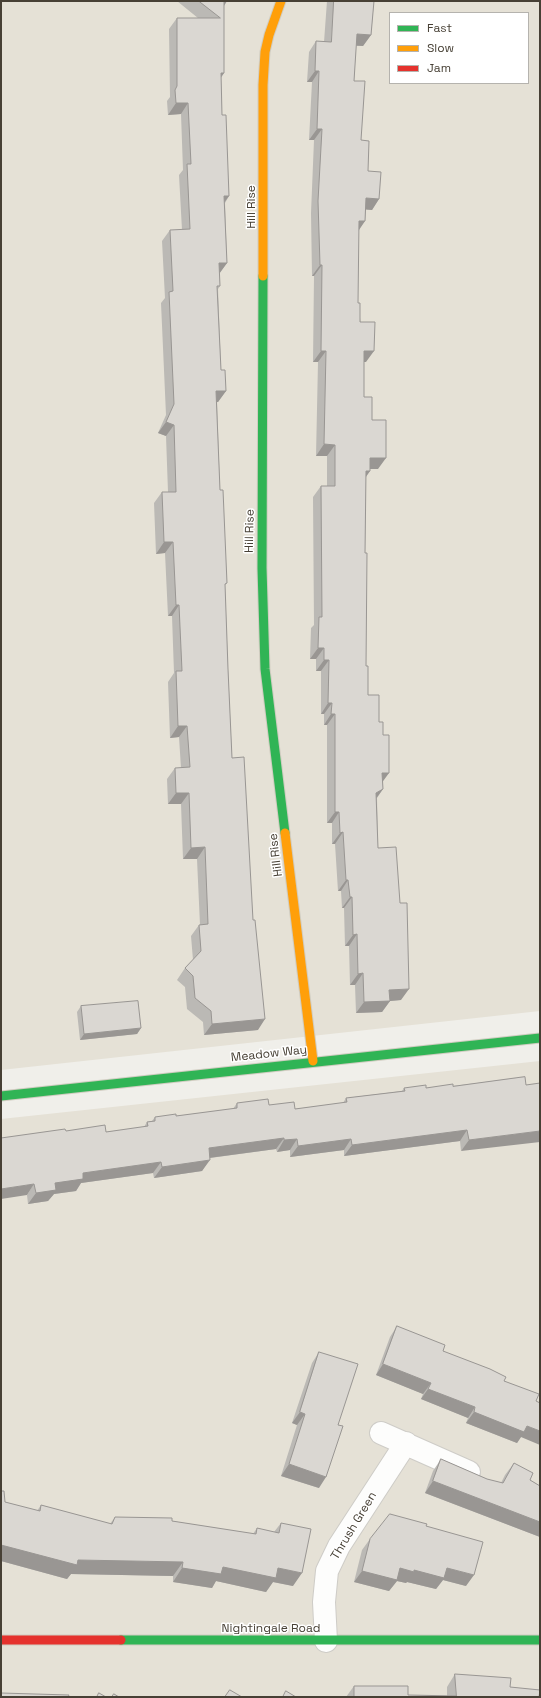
<!DOCTYPE html>
<style>
body{margin:0}
#map{position:relative;width:541px;height:1698px;overflow:hidden;background:#f0efea;font-family:"Space Grotesk",sans-serif}
canvas{display:block}
.frame{position:absolute;inset:0;border:2px solid #474035;pointer-events:none}
.legend{position:absolute;left:389px;top:12px;width:140px;height:72px;box-sizing:border-box;background:#fff;border:1px solid #b5b3ae;margin:0;padding:5px 7px;list-style:none;font-size:12px;color:#474035}
.legend li{display:flex;align-items:center;gap:8px;height:20px}
.legend b{width:20px;border:1px solid #b5b3ae}
</style>
<div id="map">
<canvas width="541" height="1698"></canvas>
<div class="frame"></div>
<ul class="legend">
<li><b style="height:5px;background:#30b455"></b>Fast</li>
<li><b style="height:5px;background:#ff9f0a"></b>Slow</li>
<li><b style="height:5px;background:#e5322d"></b>Jam</li>
</ul>
</div>
<script>
const context = document.querySelector('canvas').getContext('2d');
context.lineJoin = 'round';
function fillPath(path, color) {
  context.fillStyle = color;
  context.fill(path, 'evenodd');
}
function stroke(path, color, width, dash) {
  context.strokeStyle = color;
  context.lineWidth = width;
  context.lineCap = dash ? 'butt' : 'round';
  context.setLineDash(dash || []);
  context.stroke(path);
}
function write(font, color, halo, rows, align = 'center') {
  context.font = font + ' "Space Grotesk",sans-serif';
  context.lineWidth = 3;
  context.setLineDash([]);
  context.textBaseline = 'middle';
  context.strokeStyle = halo;
  context.fillStyle = color;
  for (const [text, x, y, turn = 0] of rows) {
    context.save();
    context.translate(x, y);
    context.rotate((+turn || 0) * Math.PI / 180);
    context.textAlign = isNaN(turn) ? turn : align;
    if (halo) context.strokeText(text, 0, 0);
    context.fillText(text, 0, 0);
    context.restore();
  }
}
const residential = new Path2D(`
 M1,1H540V1011L1,1070ZM390,13H528V83H390Z
 M540,1061V1697H1V1119Z`);
const street = new Path2D(`
 M381,1433L469,1472
 M326,1641L324,1602L327,1571L339,1546L406,1443`);
const fast = new Path2D(`
 M263,276L262,568L265,669L285,833
 M1,1096L540,1038
 M121,1640H540`);
const slow = new Path2D(`
 M263,276V85L265,52L269,35L281,1
 M285,833L313,1061`);
const jam = new Path2D(`
 M1,1640H121`);
const wall = new Path2D(`
 M177,1H227L224,6V73L221,78L222,115L229,196L225,203L227,263L219,274L220,286L218,289L221,370L226,391L218,402H217L220,490L227,583L225,585L228,669L232,758L258,1030L204,1035L203,1022L187,1009L185,987L177,980L185,968L193,960L191,936L199,925H200L197,859H183L181,804H168L167,779L175,768H181L179,737L170,738L168,682L174,673L172,616H168L165,553L156,554L154,503L162,492H168L166,436L158,433L166,415L161,303L165,298L162,241L170,230H182L179,175L183,170L181,114L168,115L167,101L170,97L169,29L177,18H198Z
 M327,1H374L371,35L363,46H356L354,81L361,140L368,171L379,199L372,210L366,209L365,221L358,230V303L366,362H364V397L372,420L378,469H370V471L366,477L365,553L366,666L368,695L379,722L383,789L377,798L378,848L401,1000L390,1001L382,1012L356,1013L355,985H350L349,946H345L344,908H342L341,891H338L335,844H332V823H327V725H324V714H321V671H316V659H310L311,628L314,625L313,497L321,486H327V456H316L318,362H313L314,276H312L311,213L314,140H309L312,82H307L309,52L316,41L324,42Z
 M81,1006L141,1028L137,1034L80,1040L77,1012Z
 M525,1077L461,1151L460,1141L344,1156V1150L290,1157V1150L277,1152L276,1149L210,1158L202,1171L154,1178L153,1173L81,1183L76,1191L54,1194L48,1201L28,1204L27,1195L66,1131L106,1132L144,1127L147,1122L152,1121L155,1117L176,1116L233,1109L237,1103L269,1105L295,1109L343,1103L346,1098L402,1091L404,1088H426L453,1086Z
 M397,1326L443,1351L504,1381L521,1437L517,1443L466,1423L468,1418L421,1399L423,1394L376,1375L390,1337Z
 M319,1352V1488L281,1476L297,1425L292,1423L312,1363Z
 M441,1459L487,1479L501,1483L505,1475L514,1463L530,1480L540,1486V1537L425,1493L433,1471Z
 M1,1491L5,1502L37,1511L41,1505L110,1524L115,1517L172,1521L253,1534L257,1528L274,1532L281,1523L293,1586L273,1582L266,1592L216,1581L212,1588L173,1582V1576L71,1574L67,1579L1,1561Z
 M426,1526L466,1586L443,1580L436,1589L407,1582L406,1583L397,1581L389,1591L354,1582L362,1550L370,1539Z
 M455,1674L510,1687L539,1697H346L354,1686L408,1695L447,1696V1687Z`);
const shadedWall = new Path2D(`
 M222,1H227L221,10Z
 M357,34L371,35L363,46L349,45Z
 M315,71H319L312,82H307Z
 M221,73H224L216,84Z
 M176,103H188L181,114L168,115Z
 M317,129H322L314,140H309Z
 M224,196H229L221,207Z
 M366,198L379,199L372,210L358,209Z
 M359,221H365L357,233Z
 M219,263H227L219,274Z
 M320,265H322L314,276H312Z
 M321,351H326L318,362H313Z
 M364,351H374L366,362H356Z
 M216,391H226L218,402L208,403Z
 M166,422L174,425L166,436L158,433Z
 M324,444L335,445L327,456H316Z
 M370,458H386L378,469H362Z
 M366,471H370L362,482Z
 M164,542H173L165,553L156,554Z
 M176,605H179L172,616H168Z
 M318,648H324L316,659H310Z
 M324,660H329L321,671H316Z
 M328,703H332L324,714H321Z
 M331,714H335L327,725H324Z
 M178,726H187L179,737L170,738Z
 M382,773H389L381,784Z
 M383,789L375,800L376,793Z
 M176,793H189L181,804H168Z
 M335,812H339L332,823H327Z
 M343,832L335,844H332L340,833Z
 M205,847L197,859H183L191,848Z
 M346,880H348L341,891H338Z
 M350,897H352L344,908H342Z
 M357,934L349,946H345L353,935Z
 M363,973L355,985H350L358,974Z
 M409,989L401,1000L390,1001L382,1012L356,1013L364,1002L389,990Z
 M265,1019L258,1030L204,1035L212,1024Z
 M141,1028L137,1034L80,1040L84,1034Z
 M467,1130L460,1141L344,1156L352,1145Z
 M540,1131V1142L461,1151L469,1140Z
 M284,1138L276,1149L201,1159L209,1148Z
 M297,1139L290,1150L277,1152L284,1140Z
 M351,1139L344,1150L290,1157L298,1146Z
 M210,1160L202,1171L154,1178L162,1167Z
 M161,1162L153,1173L81,1183L76,1191L54,1194L48,1201L28,1204L36,1193L55,1183L83,1173Z
 M34,1184L27,1195L1,1199V1189Z
 M383,1364L431,1383L423,1394L376,1375Z
 M428,1389L475,1407L468,1418L421,1399Z
 M300,1412L305,1414L297,1425L292,1423Z
 M474,1412L527,1426L540,1431V1445L521,1437L517,1443L466,1423Z
 M289,1464L326,1477L319,1488L281,1476Z
 M433,1481L540,1522V1537L425,1493Z
 M1,1545L78,1560L183,1562L173,1576L71,1574L67,1579L1,1561Z
 M223,1567L278,1568L302,1573L293,1586L273,1582L266,1592L216,1581L212,1588L173,1582L182,1568Z
 M400,1568L414,1570L447,1568L474,1575L466,1586L443,1580L436,1589L407,1582L406,1583L397,1581L389,1591L354,1582L362,1571Z`);
const building = new Path2D(`
 M199,1H224V73H221L222,115H226L229,196H224L227,263H219L220,286H217L221,370H225L226,391H216L220,490H223L227,583L225,584L228,669L232,758L244,757L253,920H255L265,1019L212,1024L211,1011L195,998L193,976L185,968L201,951L199,925L208,924L205,847L191,848L189,793H176L175,768L190,767L187,726H178L176,671H182L179,605H176L173,542H164L162,492H176L174,425L166,422L174,404L169,292L173,291L170,230L190,229L187,164H191L188,103H176L175,90L177,86V18H220Z
 M334,1H374L371,35L357,34L354,81H365L361,140L369,141L368,171L381,172L379,199L366,198L365,221H359L358,303H360V322H375L374,351H364V397H372V420H386V458H370V471H366L365,553H367L366,666H368V695H379V722H383V735H389V773H382L383,789L376,793L378,848L396,847L400,903H407L409,989L389,990L390,1001L364,1002L363,973L358,974L357,934L353,935L352,897H350L348,880H346L343,832L340,833L339,812H335V714H331L332,703H328L329,660H324V648H318L319,617H322L321,486H335V445L324,444L326,351H321L322,265H320L318,201L322,129H317L319,71H315L316,41L331,42Z
 M138,1001L141,1028L84,1034L81,1006Z
 M525,1077L526,1085L540,1083V1131L469,1140L467,1130L352,1145L351,1139L298,1146L297,1139L284,1140V1138L209,1148L210,1160L162,1167L161,1162L83,1173V1179L55,1183L56,1190L36,1193L34,1184L1,1189V1138L65,1129L66,1131L105,1125L106,1132L148,1126L147,1122L155,1121V1117L176,1114V1116L237,1108V1103L268,1099L269,1105L294,1102L295,1109L347,1102L346,1098L405,1091L404,1088L426,1085V1088L453,1084V1086Z
 M397,1326L445,1345L443,1351L490,1369L506,1377L504,1381L539,1394L536,1401L540,1403V1431L527,1426L524,1432L474,1412L475,1407L428,1389L431,1383L383,1364Z
 M319,1352L358,1364L338,1425L343,1426L326,1477L289,1464L305,1414L300,1412Z
 M441,1459L487,1479L503,1483L514,1463L533,1473L530,1480L540,1486V1522L433,1481Z
 M1,1491H4L5,1502L40,1511L41,1505L112,1524L115,1517L172,1518V1521L256,1534L257,1528L279,1533L281,1523L311,1529L302,1573L278,1568L276,1578L223,1567L221,1574L182,1568L183,1562L78,1560L77,1565L1,1545Z
 M390,1514L427,1524L426,1526L483,1542L474,1575L447,1568L444,1578L414,1570V1572L400,1568L397,1580L362,1571L370,1539Z
 M455,1674L511,1678L510,1687L540,1690L539,1697H354V1686H408V1695L456,1696Z
 M230,1690L242,1697H225Z
 M286,1691L296,1697H283Z
 M1,1693L69,1695L68,1697H1Z
 M99,1693L106,1697H97Z
 M114,1694L119,1697H112Z`);
const streetNames = [
 ["Hill Rise",252,207,-90],
 ["Hill Rise",250,531,-89],
 ["Hill Rise",276,855,-97],
 ["Meadow Way",269,1054,-6],
 ["Thrush Green",354,1526,-59],
 ["Nightingale Road",271,1629]
];
fillPath(residential, '#e5e1d6');
stroke(street, '#ceccc7', 24);
stroke(fast, '#d0ccc0', 11);
stroke(slow, '#d0ccc0', 11);
stroke(jam, '#d0ccc0', 11);
stroke(street, '#fdfdfc', 22);
stroke(fast, '#30b455', 9);
stroke(slow, '#ff9f0a', 9);
stroke(jam, '#e5322d', 9);
fillPath(wall, '#bbb9b5');
fillPath(shadedWall, '#999693');
fillPath(building, '#dad7d2');
stroke(building, '#999693', 1);
write('12px', '#474035', '#fff', streetNames);
</script>
